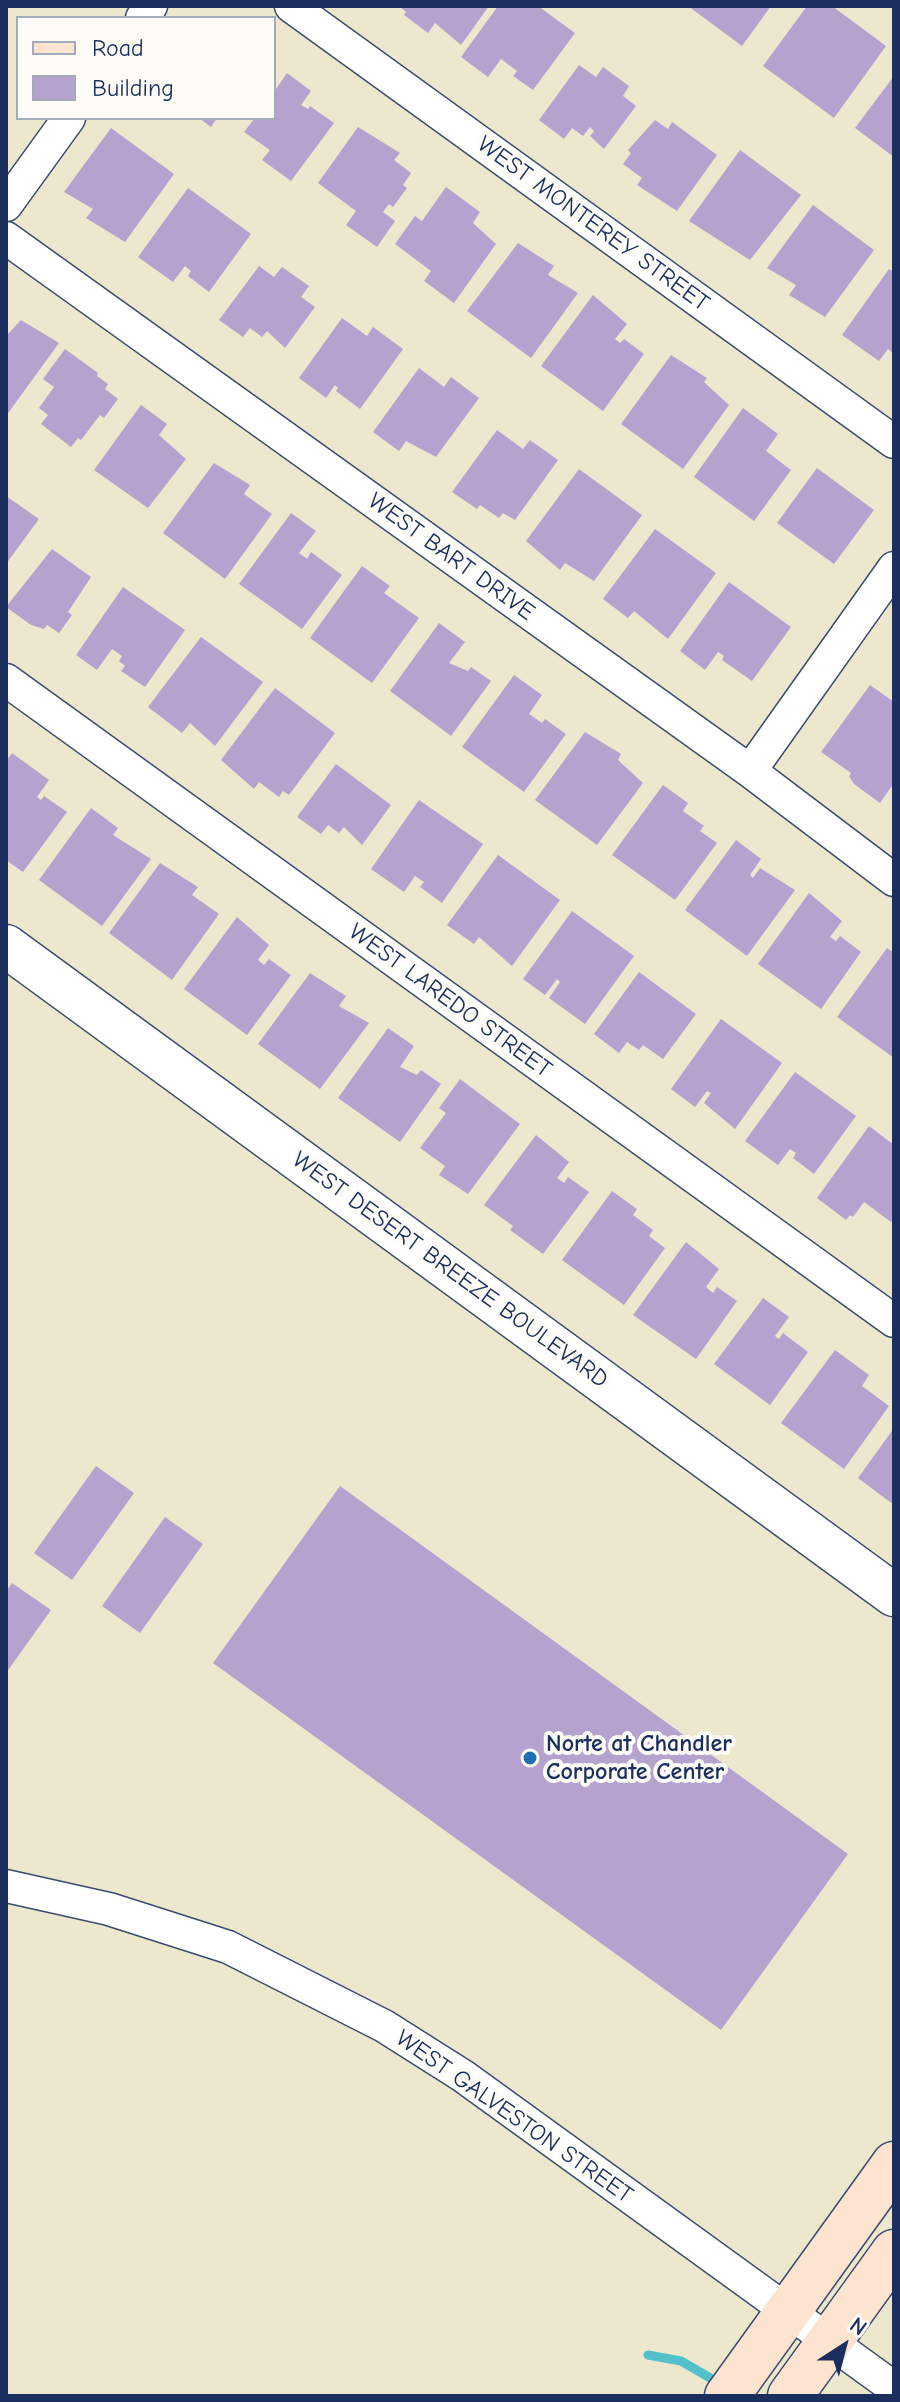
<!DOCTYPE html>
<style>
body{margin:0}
#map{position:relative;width:900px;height:2402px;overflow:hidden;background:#ede8cd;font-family:"Comic Neue",sans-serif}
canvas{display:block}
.frame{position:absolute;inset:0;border:8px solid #1b2f5e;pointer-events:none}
.legend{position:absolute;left:16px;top:16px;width:260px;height:104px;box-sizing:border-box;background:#fdfcf7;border:2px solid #a3aaba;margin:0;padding:10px 14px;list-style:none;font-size:24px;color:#1b2f5e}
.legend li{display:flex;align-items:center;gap:16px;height:40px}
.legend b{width:40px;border:2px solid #a3aaba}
.north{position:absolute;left:804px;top:2306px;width:80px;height:80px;-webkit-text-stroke:6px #fdfcf7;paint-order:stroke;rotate:36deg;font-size:22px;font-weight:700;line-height:32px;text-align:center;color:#1b2f5e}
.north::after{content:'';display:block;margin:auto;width:28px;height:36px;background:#1b2f5e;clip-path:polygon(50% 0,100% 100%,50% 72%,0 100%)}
</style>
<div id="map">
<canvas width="900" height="2402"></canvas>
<div class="frame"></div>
<ul class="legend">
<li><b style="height:10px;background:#fde4d0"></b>Road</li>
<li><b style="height:22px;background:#b6a2ce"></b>Building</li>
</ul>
<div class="north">N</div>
</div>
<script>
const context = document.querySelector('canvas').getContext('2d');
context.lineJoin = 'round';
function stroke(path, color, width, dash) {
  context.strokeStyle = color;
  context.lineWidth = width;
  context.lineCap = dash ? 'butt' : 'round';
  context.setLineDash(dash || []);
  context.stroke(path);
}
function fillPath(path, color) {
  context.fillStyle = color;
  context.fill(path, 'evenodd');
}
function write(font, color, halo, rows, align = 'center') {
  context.font = font + ' "Comic Neue",sans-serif';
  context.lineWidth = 8;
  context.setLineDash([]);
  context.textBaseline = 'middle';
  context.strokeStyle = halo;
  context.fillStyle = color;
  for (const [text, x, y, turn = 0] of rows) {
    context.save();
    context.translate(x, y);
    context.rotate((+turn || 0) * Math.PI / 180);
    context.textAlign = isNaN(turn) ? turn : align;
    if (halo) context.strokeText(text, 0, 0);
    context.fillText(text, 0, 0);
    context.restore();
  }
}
const stream = new Path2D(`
 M648,2355L681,2361L712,2379`);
const building = new Path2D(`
 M399,6H489L461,45L435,23L428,33L404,15L406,12Z
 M498,6H538L575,33L533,90L513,76L517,71L501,59L488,77L461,57Z
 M688,6H771L742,46Z
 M807,6H832L886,46L834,118L763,66Z
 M579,65L596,77L603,67L629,86L623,96L636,106L604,149L590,136L594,131L590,127L583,136L572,128L564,139L539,120Z
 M287,73L311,91L301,105L308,109L310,106L334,123L291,181L262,160L270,150L244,132L255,118H274V92Z
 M894,76V157L855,128Z
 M199,118H217L211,127Z
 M655,120L668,129L672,122L717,155L677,211L637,185L642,178L623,164L631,153L628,150Z
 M358,127L400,153L394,160L411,173L403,185L407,188L393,207L389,204L383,212L395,221L377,247L346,225L356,211L318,183Z
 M111,128L174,174L125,242L86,218L93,209L64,192Z
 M740,150L801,195L750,260L689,221Z
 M446,187L480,212L473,223L496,244L454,303L424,281L431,271L395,244L415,216L422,221Z
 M188,188L251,234L209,292L188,276L191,271L185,266L173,282L138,257Z
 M813,205L874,250L825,317L789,295L796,285L767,268Z
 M518,243L554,266L548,275L578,293L531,358L467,311Z
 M259,266L274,277L282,267L309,286L301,297L315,307L285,348L267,331L262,337L250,328L243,337L219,320Z
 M889,269L894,272V354L888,349L879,361L842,335Z
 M593,295L627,324L615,339L620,343L624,339L644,354L603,411L541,366Z
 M342,318L367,336L373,327L403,349L360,409L336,391L338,388L335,385L326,398L299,378Z
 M21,320L59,343L6,416V336Z
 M65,349L98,373L97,376L108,384L105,389L118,399L104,418L100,415L81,440L78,438L71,447L41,424L48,415L39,408L54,387L43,379Z
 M671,355L707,378L704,382L729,405L683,469L621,424Z
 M419,368L444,387L451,377L479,398L436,457L406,441L399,451L373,432Z
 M141,405L167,424L159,435L186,459L148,508L94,470Z
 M743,408L778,434L766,451L791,470L754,521L694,477Z
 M497,430L523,449L530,440L558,460L515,520L503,513L499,518L480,505L477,509L452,492Z
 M214,463L250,485L244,494L272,514L225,579L163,533Z
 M817,468L874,510L834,564L777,523Z
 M579,469L642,515L594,581L565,563L560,570L526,541Z
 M6,496L39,519L6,564Z
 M291,513L316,531L299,553L307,559L311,552L342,575L302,629L239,584Z
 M655,529L716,573L668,639L634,611L628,618L603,599Z
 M52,549L91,577L68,612L72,615L59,633L47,625L44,629L31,625L6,607Z
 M362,566L390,586L384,593L419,618L372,683L310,638Z
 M729,582L791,627L752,681L722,660L724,656L718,652L705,670L680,651Z
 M123,587L185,630L145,687L121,671L125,666L119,661L122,656L112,649L97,670L76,655Z
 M439,623L465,642L449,663L468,671L471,667L491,681L451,736L390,691Z
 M201,637L263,682L215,746L190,723L182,733L148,707Z
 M514,675L542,695L529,714L542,723L545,719L566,734L524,792L462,747Z
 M870,685L894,702V783L880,803L854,784L849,776L851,773L821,752Z
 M275,688L335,733L289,795L283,791L279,797L259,782L254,789L221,760Z
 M585,732L621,754L618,760L643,783L597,845L535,800Z
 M12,753L49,780L37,797L41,800L44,796L67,812L23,872L6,860V761Z
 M336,764L391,805L362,845L344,827L339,833L328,825L321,834L297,817Z
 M663,785L688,803L683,811L704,826L700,831L717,843L675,900L612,855Z
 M419,800L483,844L442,903L420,887L424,882L415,876L404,892L371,869Z
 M91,808L118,828L113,835L151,859L102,926L39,880Z
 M736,840L761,859L750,875L753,878L760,868L795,890L747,956L685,910Z
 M498,855L560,900L512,966L479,937L474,944L447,925Z
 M160,863L198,887L192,895L219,914L172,980L109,933Z
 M809,893L842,921L830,937L836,941L840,936L861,952L821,1009L758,964Z
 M572,911L634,956L585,1024L549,998L560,982L557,979L545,995L523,979Z
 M237,917L269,945L258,960L264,965L269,959L291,975L247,1035L184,989Z
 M887,948L894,953V1058L837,1017Z
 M639,972L696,1014L663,1059L643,1045L639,1050L627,1042L619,1053L594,1034Z
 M310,973L346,996L339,1006L369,1023L320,1089L258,1044Z
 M721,1019L782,1063L735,1129L704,1103L711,1093L707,1091L695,1107L671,1089Z
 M388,1028L414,1046L400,1067L417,1075L421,1070L441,1084L400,1142L338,1098Z
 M795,1072L856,1116L814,1174L793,1158L796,1153L790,1149L778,1165L745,1141Z
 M460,1079L520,1124L468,1194L439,1175L445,1166L420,1148L446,1113L439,1108Z
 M869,1126L894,1145V1217L891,1222L864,1202L853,1217L850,1215L846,1220L817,1198Z
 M536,1135L569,1162L557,1178L564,1183L568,1177L589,1192L543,1254L510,1230L513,1226L484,1205Z
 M612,1191L637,1209L633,1215L653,1230L649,1236L665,1248L624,1305L562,1260Z
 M686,1242L719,1269L706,1287L713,1293L717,1287L737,1301L696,1359L633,1315Z
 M763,1298L789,1317L775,1336L779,1339L783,1333L808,1352L770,1405L714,1364Z
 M835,1350L869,1375L862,1386L889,1406L844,1469L781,1423Z
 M894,1428V1505L858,1478Z
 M96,1466L134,1493L72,1580L34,1553Z
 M340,1486L848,1854L721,2030L213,1663Z
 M165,1517L203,1544L140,1633L102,1606Z
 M12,1583L51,1610L6,1673V1591Z`);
const minor = new Path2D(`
 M291,6L894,442
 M142,18L151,6
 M6,205L69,118
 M6,238L750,771L894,880
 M6,680L894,1321
 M750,771L894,568
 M6,1886L109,1909L228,1947L384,2026L463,2076L894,2388`);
const tertiary = new Path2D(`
 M6,946L894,1595`);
const secondary = new Path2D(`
 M727,2396L894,2164
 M790,2396L894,2252`);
const markers = [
 [530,1758,8,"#1f6fb2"]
];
const streetNames = [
 ["WEST MONTEREY STREET",593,224,36],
 ["WEST BART DRIVE",451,557,36],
 ["WEST LAREDO STREET",450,1001,36],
 ["WEST DESERT BREEZE BOULEVARD",450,1270,36],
 ["WEST GALVESTON STREET",514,2117,35]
];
const poiNames = [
 ["Norte at Chandler",546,1744],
 ["Corporate Center",546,1772]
];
stroke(stream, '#53c0cc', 9);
fillPath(building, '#b6a2ce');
stroke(minor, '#3a4b6f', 35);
stroke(tertiary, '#3a4b6f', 45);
stroke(secondary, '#3a4b6f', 47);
stroke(minor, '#fff', 32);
stroke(tertiary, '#fff', 42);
stroke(secondary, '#fde4d0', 44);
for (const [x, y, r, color] of markers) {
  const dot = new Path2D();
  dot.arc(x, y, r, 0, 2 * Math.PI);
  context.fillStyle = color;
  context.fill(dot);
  stroke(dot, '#fdfcf7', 3);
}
write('24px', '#1b2f5e', '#fdfcf7', streetNames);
write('bold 24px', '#1b2f5e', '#fdfcf7', poiNames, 'left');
</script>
